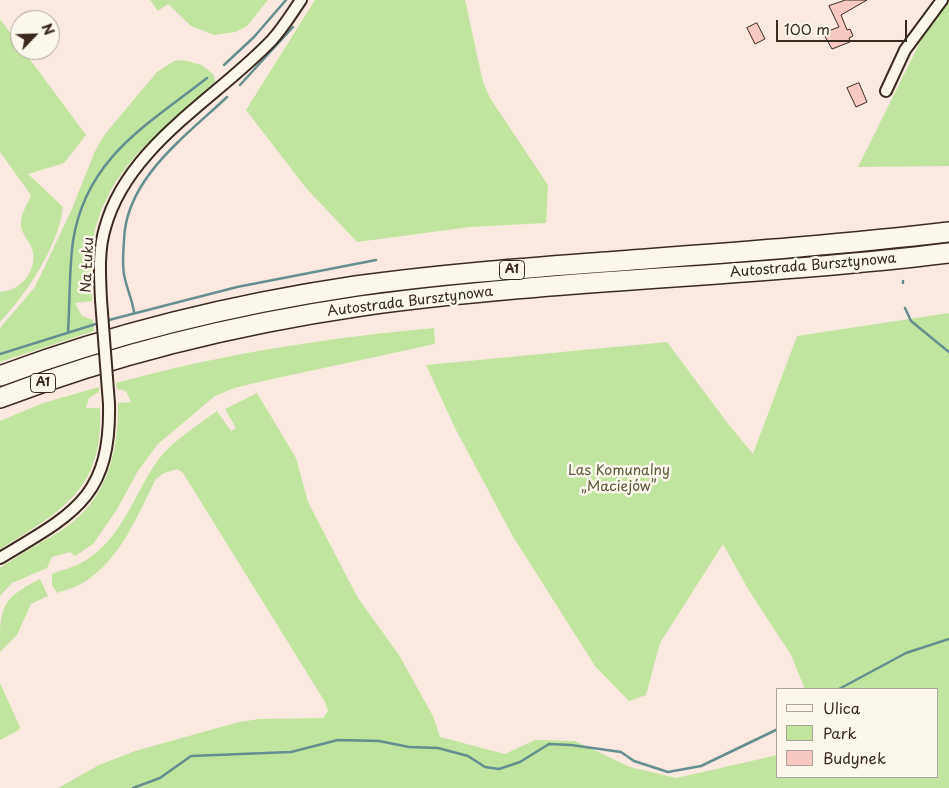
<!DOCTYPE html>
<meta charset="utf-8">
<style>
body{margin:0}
#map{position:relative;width:949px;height:788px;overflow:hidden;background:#fae9e0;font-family:"Playpen Sans",sans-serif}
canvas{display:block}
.legend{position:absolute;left:776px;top:688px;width:162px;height:90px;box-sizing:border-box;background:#fbf7ec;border:1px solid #aea59a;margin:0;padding:6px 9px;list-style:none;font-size:15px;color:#3b2a1e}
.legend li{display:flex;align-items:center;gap:10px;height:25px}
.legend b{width:25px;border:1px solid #aea59a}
.north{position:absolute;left:10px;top:10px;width:50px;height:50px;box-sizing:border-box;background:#fbf7ec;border:1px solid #aea59a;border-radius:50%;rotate:66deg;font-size:14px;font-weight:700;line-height:20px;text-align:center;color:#3b2a1e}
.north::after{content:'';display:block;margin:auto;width:18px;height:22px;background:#3b2a1e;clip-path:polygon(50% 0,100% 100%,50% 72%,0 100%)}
.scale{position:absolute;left:776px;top:20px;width:131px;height:22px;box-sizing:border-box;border:2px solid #3b2a1e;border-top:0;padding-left:6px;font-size:15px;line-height:18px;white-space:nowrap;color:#3b2a1e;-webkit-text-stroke:4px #fbf7ec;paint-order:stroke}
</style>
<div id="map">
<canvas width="949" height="788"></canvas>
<ul class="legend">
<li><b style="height:6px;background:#fbf7ec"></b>Ulica</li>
<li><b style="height:14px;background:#c1e59f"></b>Park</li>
<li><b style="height:14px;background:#f8c8c3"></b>Budynek</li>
</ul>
<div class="north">N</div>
<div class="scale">100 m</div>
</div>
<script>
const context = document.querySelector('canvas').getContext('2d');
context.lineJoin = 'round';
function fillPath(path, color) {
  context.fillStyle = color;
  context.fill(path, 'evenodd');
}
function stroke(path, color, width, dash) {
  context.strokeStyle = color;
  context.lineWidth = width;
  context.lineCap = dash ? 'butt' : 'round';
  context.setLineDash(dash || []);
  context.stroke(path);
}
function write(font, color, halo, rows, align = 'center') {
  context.font = font + ' "Playpen Sans",sans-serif';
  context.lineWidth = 5;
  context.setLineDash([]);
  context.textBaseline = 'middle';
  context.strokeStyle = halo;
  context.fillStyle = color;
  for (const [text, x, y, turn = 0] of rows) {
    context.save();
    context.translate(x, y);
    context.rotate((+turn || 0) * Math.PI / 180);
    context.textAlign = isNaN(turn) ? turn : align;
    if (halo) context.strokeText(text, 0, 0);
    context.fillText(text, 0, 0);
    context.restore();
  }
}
const green = new Path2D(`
 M150,0H268L247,26L236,32L214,35L191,26L168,4L158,11Z
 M315,0H465L483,82L490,98L548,185L546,223L470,227L357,242L306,188L246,110Z
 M941,0H949V166L858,167Z
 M0,19L20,46V50H23L86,135L64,163L28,174L63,207C59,245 26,295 0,322V292C20,291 36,273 33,252C31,241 19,234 21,220C22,212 28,203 31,195L0,152Z
 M182,60L202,65L214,75L215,82C165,130 109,164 94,236C90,257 92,280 92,301L75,303L82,316L93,320L94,331L0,362V328L35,287L71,211L95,151L105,134L157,72L174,61Z
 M949,313V788H58L99,765L135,751L239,722L259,719L323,718L328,711L325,702L183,473L177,469L164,473L156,479C137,516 121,558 86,581C77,587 66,590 57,593L52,585V574C61,570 72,568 81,563C122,541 133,495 158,460C173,440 197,426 217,411L231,431L236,428L225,409L257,393L296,458L308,502L358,598L399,655L433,716L440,737L505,754L535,740L575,741L630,767L676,778L778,755V777H938V689H805L791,655L748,589L723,544L660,643L646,695L629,701L595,666L512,535L455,428L426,365L667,342L729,425L753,454L797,336Z
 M434,328L435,344L268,380L234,388L215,396L158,444L138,471L116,511L93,544L75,556L70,552L52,557L47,568L12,583L0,596V568C21,553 44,542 65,528C107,499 119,451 118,403L131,402L126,391L117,389L116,383C221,354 326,338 434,328Z
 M99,387V392L89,398L86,408H100C104,489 62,511 0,549V421L43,403Z
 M40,579L48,596L31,604L17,635L0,652C0,608 0,599 40,579Z
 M0,683L20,727L19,730L0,740Z`);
const stream = new Path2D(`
 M224,65L254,37L286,0
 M240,85L293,27
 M903,281V283
 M905,308L911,321L949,352
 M134,312C132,299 128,292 125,279C122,269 123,253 124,241C125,179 186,136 227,97
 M105,321L237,287L376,260
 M68,332C70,302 69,270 73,241C86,158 147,125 207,78
 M0,354L99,323
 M839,689L906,653L949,639
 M133,788L160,778L191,756L291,752L338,740L379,741L409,747L438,748L468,756L485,767L499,769L520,762L549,744L571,745L621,752L634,761L668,772L701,766L778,729`);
const building = new Path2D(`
 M846,0H867L841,15L847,30L850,29L853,36L849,38L850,42L832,49L823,33L839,27L829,6Z
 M757,23L765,39L755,44L747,28Z
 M859,83L867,102L856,107L847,88Z`);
const minor = new Path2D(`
 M886,91L905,50L942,0
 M101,300C100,276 98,251 105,228C127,146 216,99 272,40C283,28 292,13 301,0
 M0,558C73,514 111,498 109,404`);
const motorway = new Path2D(`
 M0,376C115,333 235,304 356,286C434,275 513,269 592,263C711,254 830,246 949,232
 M0,398C115,354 238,324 361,306C556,279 754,277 949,253`);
const minorBridge = new Path2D(`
 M101,300L109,404`);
const shields = [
 [512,270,25],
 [43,383,25]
];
const shieldNames = [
 ["A1",512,270],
 ["A1",43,383]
];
const streetNames = [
 ["Na Łuku",88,265,-87],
 ["Autostrada Bursztynowa",813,266,-5],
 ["Autostrada Bursztynowa",410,302,-7]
];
const parkNames = [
 ["Las Komunalny",619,471],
 ["„Maciejów”",619,487]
];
fillPath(green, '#c1e59f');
stroke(stream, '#658e91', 2.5);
fillPath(building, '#f8c8c3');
stroke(building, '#3b2a1e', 1);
stroke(minor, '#3b2a1e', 14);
stroke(motorway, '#3b2a1e', 22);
stroke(minor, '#fbf7ec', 10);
stroke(motorway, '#fbf7ec', 19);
stroke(minorBridge, '#3b2a1e', 14, []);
stroke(minorBridge, '#fbf7ec', 10);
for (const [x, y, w] of shields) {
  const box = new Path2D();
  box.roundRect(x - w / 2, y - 9.5, w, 19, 4);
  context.fillStyle = '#fbf7ec';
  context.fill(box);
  stroke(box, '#3b2a1e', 1);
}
write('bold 12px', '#3b2a1e', null, shieldNames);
write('14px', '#3b2a1e', '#fbf7ec', streetNames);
write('14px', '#5c593e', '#fbf7ec', parkNames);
</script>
